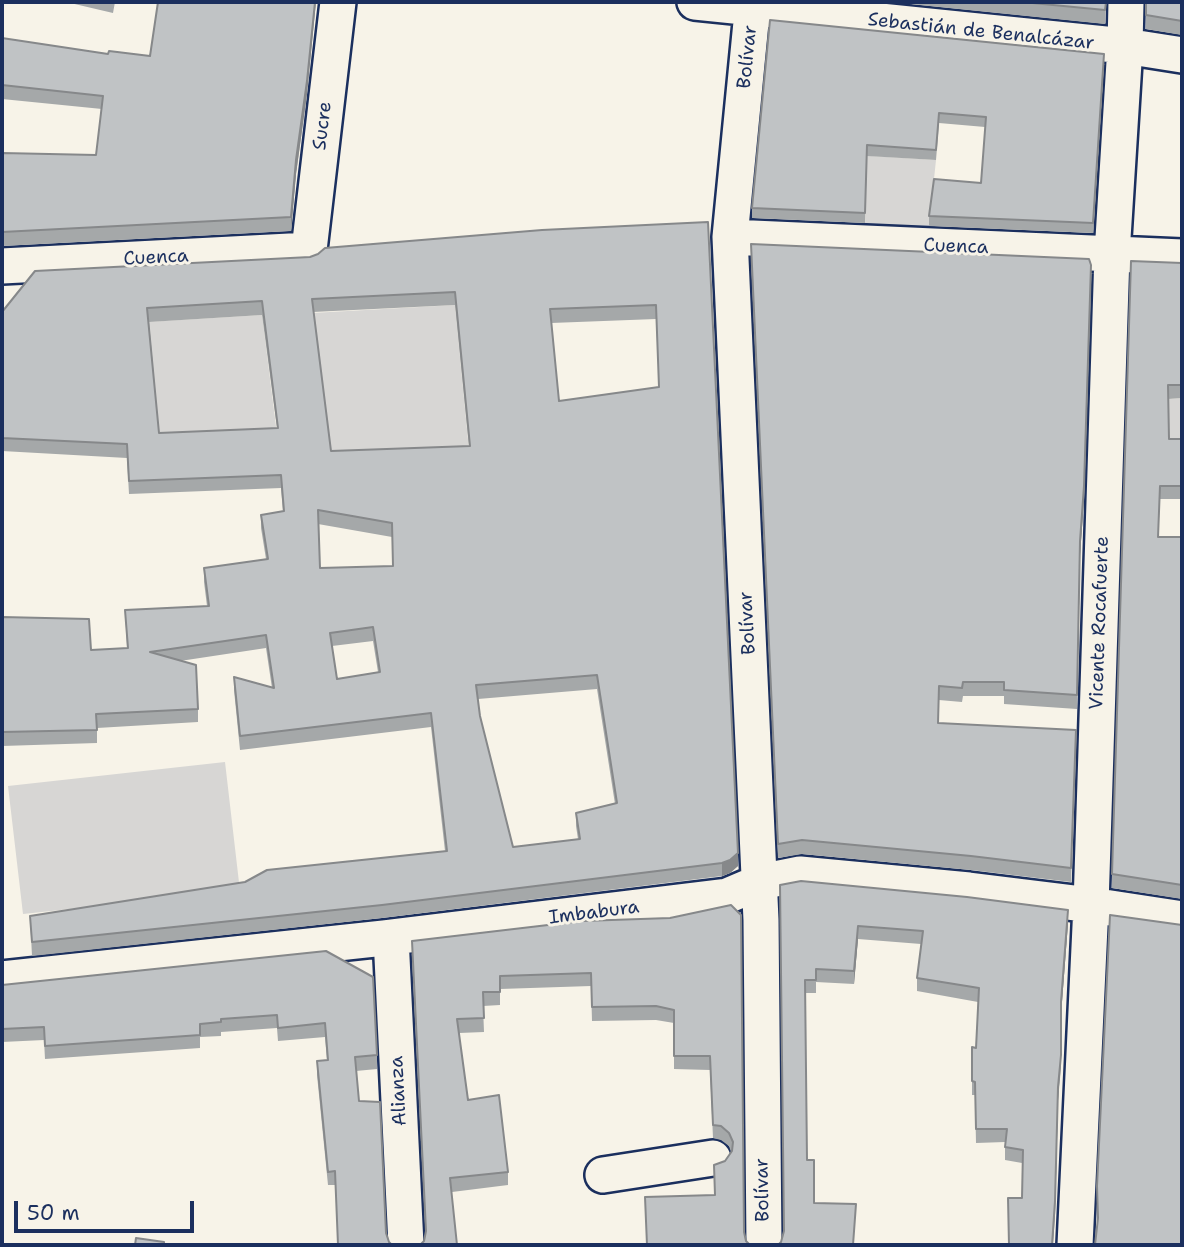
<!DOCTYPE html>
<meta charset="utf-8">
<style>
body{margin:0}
#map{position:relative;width:1184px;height:1247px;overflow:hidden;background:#f7f3e8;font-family:"Shantell Sans",sans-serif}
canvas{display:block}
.frame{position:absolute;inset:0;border:4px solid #1b2f5e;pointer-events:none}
.scale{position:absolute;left:14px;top:1201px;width:180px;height:32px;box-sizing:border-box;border:4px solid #1b2f5e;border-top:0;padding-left:9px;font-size:21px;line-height:24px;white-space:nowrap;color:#1b2f5e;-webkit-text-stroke:5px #f7f3e8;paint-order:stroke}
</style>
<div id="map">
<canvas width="1184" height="1247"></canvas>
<div class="frame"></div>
<div class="scale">50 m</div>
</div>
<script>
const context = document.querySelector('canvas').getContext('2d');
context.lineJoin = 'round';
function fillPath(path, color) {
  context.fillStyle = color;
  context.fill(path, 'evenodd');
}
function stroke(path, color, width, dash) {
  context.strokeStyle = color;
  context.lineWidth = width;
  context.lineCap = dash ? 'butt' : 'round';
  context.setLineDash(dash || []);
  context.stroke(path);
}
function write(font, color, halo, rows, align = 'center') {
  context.font = font + ' "Shantell Sans",sans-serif';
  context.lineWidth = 6;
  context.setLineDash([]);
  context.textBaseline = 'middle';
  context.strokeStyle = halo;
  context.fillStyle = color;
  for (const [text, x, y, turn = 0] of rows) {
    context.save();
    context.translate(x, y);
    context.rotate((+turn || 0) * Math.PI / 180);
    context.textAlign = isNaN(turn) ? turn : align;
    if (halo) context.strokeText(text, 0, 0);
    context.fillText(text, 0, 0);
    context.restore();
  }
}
const green = new Path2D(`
 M855,155L936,160L928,236L865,231L866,185Z
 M455,305L470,460L331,465L312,313Z
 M262,315L278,442L159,446L147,322Z
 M1182,398V452H1169L1168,399Z
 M225,762L240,891L23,914L8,786Z`);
const minor = new Path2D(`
 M695,2L1125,46L1182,55
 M753,2L730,237L761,920L764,1245
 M730,237L1182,257
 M2,266L309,250L338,2
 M391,937L406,1245
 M2,979L384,938L727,896L760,882L800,874L969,890L1091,905L1182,919
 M603,1175L713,1158
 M1075,1245L1091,905L1112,254L1125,46L1126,2`);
const wall = new Path2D(`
 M66,2H115L113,13Z
 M890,2H1106L1105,24Z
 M1146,2H1182V35L1146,29Z
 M770,20L1104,64L1093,233L929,226V216L981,183L985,127L939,123L936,160L867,156L865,223L752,218V208Z
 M2,38L108,54L150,56L307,94L296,174L291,231L2,246V153L96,155L102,109L2,99Z
 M708,222L738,866L730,873L722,876L382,918L32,956L30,916L445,851L431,727L240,750L234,690V677L272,688L266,648L180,661L198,709V722L97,728V743L2,746V617L91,650L127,648L125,610L207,606L204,582V568L266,559L261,528V515L283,512L281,488L129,494L127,458L2,451V312L310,257ZM455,305L469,447L331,451L313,312ZM262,315L277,428L159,433L149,322ZM656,319L659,387L559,401L551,323ZM318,524L392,537L393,566L320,568ZM373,641L378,672L337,679L332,646ZM597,689L615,804L576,813V826L578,839L513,847L480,716L478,699Z
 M751,244L1084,500L1080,555L1077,709L1004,704V696H963L962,702L939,700L938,723L1076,744L1071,882L971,870L802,854L778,858Z
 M1182,263V398L1168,399L1169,439H1182V499H1160L1158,537H1182V899L1112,888V874Z
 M780,885L1068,923L1061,1014V1068L1058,1100L1055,1215L1022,1198V1163L1005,1160V1142L976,1143L975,1095H972V1047L976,1048L978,1002L917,991V978L921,944L858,939L854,984L816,982V993H805L807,1160L814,1203L856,1218L781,1242L784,1232Z
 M731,905L744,1232L746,1241L750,1245H647L645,1197L714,1195L725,1161L731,1152L729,1146L721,1140L713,1138L710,1070L674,1069V1023L656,1020L592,1021L591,986L500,989V1005L483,1006L484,1032L459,1033L468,1100L508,1172V1185L452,1192L424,1241L426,1233L412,941L670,918Z
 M326,951L377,1055V1069L356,1071L359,1101L386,1233L389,1242L335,1185H328L317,1075V1061H327L325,1037L278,1041L277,1028L221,1032V1036L200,1037V1048L45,1059L44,1040L2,1042V985Z`);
const shadedWall = new Path2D(`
 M315,2H316L307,94L296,174L291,231V217L296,160Z
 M1104,54V64L1093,233V223Z
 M1091,279L1084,500L1080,555L1077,709L1080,541Z
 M738,853V866L730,873L722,876V863Z
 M1068,910V923L1061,1015V1002Z
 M858,926V939L854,984V971Z
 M1061,1055L1058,1100L1055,1215L1053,1245H1052L1058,1087Z`);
const building = new Path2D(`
 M158,2H315L307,81L296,160L291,217L2,232V153L96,155L103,96L2,85V38L108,54L109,51L150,56Z
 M1022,2H1106L1105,10Z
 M1146,2H1182V21L1146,15Z
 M770,20L1104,54L1093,223L929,216L934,179L981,183L986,117L939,113L936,150L867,145L865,213L752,208Z
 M708,222L738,853L730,860L722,863L382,905L32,942L30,916L245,882L267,870L447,851L431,713L240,736L234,677L274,688L266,635L150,652L196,665L198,709L96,714L97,730L2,732V617L89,619L91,650L128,648L125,610L209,606L204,568L268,559L261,515L284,511L281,475L129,481L127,444L2,438V312L35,271L310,257L318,254L325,248L542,230ZM455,292L470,446L331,451L312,299ZM262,301L278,428L159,433L147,308ZM656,305L659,387L559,401L550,309ZM318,510L392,523L393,566L320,568ZM373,627L380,672L337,679L330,633ZM597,675L617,803L576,813L580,839L513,847L480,716L476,685Z
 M751,244L1089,259L1091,265L1084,486L1080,541L1077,695L1004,690V682H963L962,688L939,686L938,723L1076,730L1071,868L971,856L802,840L778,844Z
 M1131,261L1182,263V385H1168L1169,439H1182V486H1160L1158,537H1182V885L1112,874Z
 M801,881L967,897L1068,910L1061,1002V1055L1058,1087L1055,1201L1052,1245H1009L1008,1198H1022L1023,1150L1005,1147L1007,1129H976L975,1082L972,1081V1047L976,1048L979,988L917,978L923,931L858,926L854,971L816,969V980H805L807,1160H814V1203L856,1204L853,1245H778L781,1242L784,1231L780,885Z
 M731,905L741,915L744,1232L746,1241L750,1245H647L645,1197L715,1195L714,1165L725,1161L732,1151L733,1142L729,1133L721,1126L713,1125L710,1056H674V1010L656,1006L592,1007L591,973L500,976V992H483L484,1018L457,1019L468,1100L499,1095L508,1172L450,1178L457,1245H420L424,1241L426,1231L412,941L582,921L670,918Z
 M1110,915L1182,925V1245H1095L1098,1218L1097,1186Z
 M326,951L373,977L377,1055L355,1057L359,1101L380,1102L386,1233L389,1242L392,1245H338L335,1171L328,1172L317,1061L328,1060L325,1023L278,1028L277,1015L221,1019V1022L200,1024V1035L45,1046L44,1027L2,1029V985Z
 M136,1238L164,1242V1245H135Z`);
const streetNames = [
 ["Sebastián de Benalcázar",981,32,6],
 ["Bolívar",748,57,-84],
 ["Sucre",323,126,-83],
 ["Cuenca",956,247,2],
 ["Cuenca",156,258,-3],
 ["Bolívar",748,623,-93],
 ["Vicente Rocafuerte",1100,623,-88],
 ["Imbabura",594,913,-7],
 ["Alianza",399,1091,-93],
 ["Bolívar",763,1190,-91]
];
fillPath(green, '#d7d6d4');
stroke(minor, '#1b2f5e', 40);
stroke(minor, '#f7f3e8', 35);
fillPath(wall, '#a5a8a9');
fillPath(shadedWall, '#86888a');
fillPath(building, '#c0c3c5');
stroke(building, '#86888a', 2);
write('19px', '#1b2f5e', '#f7f3e8', streetNames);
</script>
